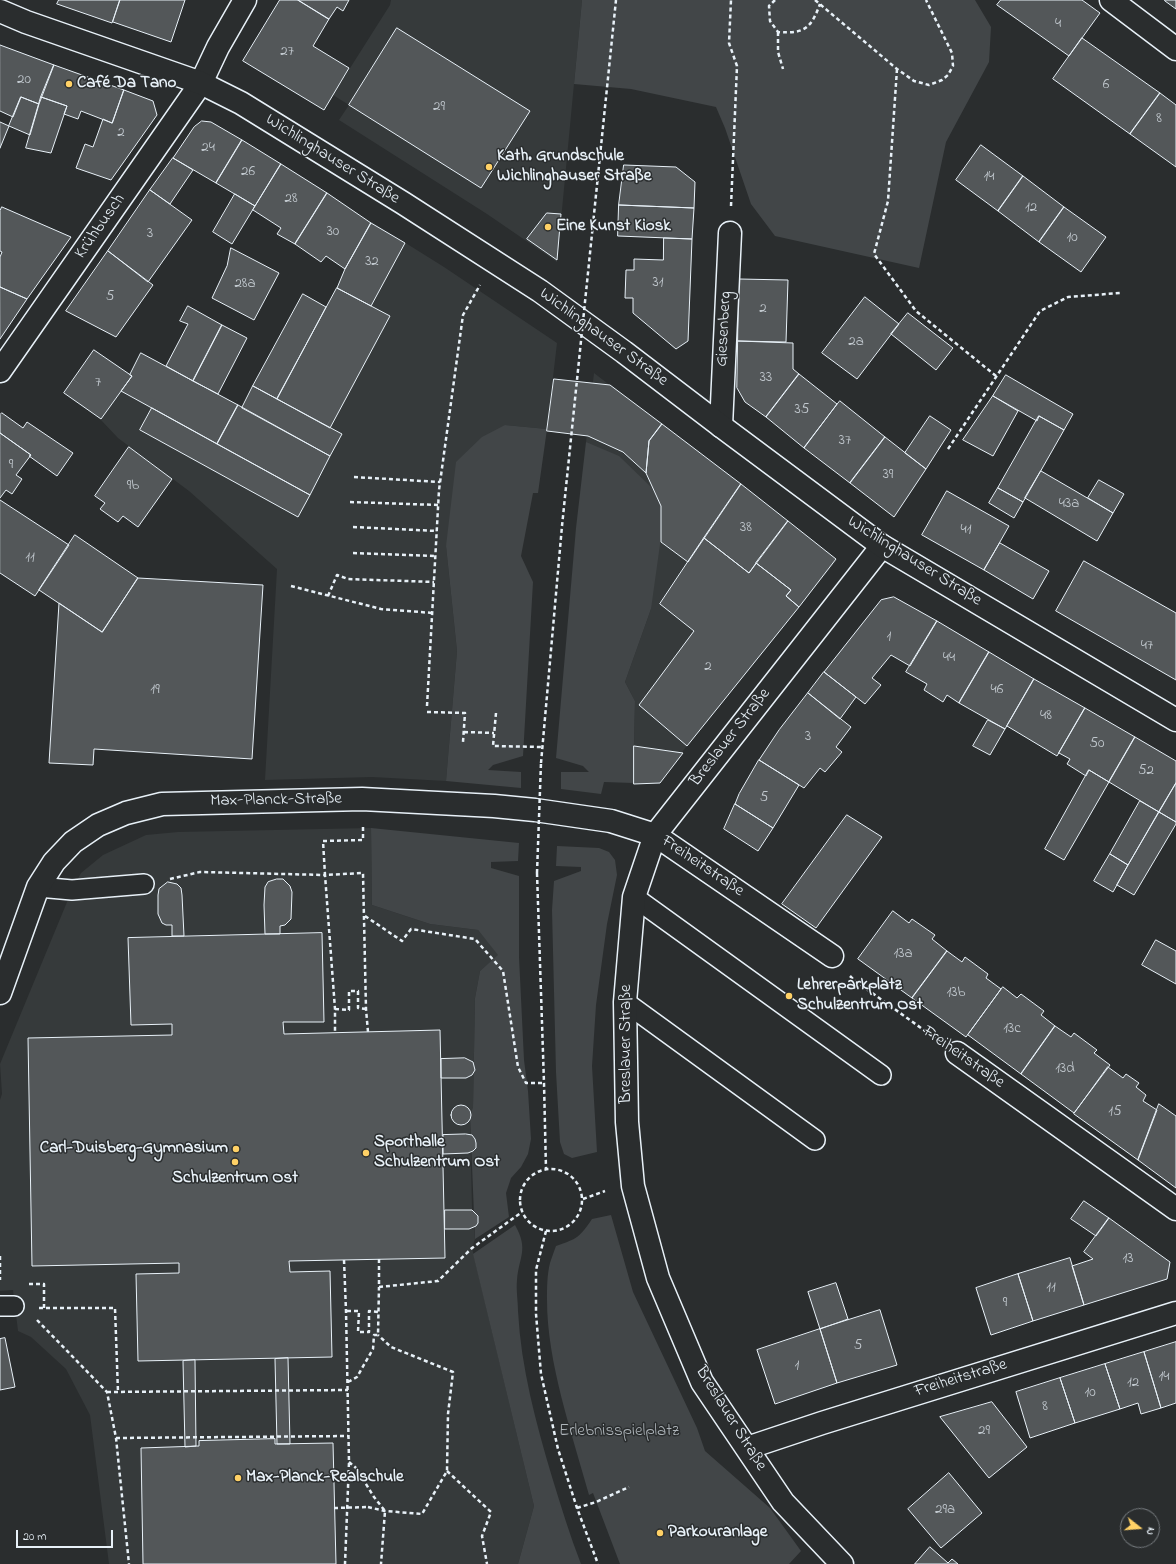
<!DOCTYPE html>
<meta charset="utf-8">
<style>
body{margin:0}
#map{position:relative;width:1176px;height:1564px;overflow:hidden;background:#2a2d2e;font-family:"Indie Flower",sans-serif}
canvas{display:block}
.north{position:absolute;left:1120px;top:1508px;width:40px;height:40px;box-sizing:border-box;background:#2a2d2e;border:1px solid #767b7f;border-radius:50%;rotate:107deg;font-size:11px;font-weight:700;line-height:16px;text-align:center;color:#e8f1f8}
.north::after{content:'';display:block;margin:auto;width:14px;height:18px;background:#ffd166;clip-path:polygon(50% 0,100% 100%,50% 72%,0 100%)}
.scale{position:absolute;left:16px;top:1530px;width:97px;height:18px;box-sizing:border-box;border:2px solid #e8f1f8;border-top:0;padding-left:5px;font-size:12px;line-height:14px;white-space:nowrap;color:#e8f1f8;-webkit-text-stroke:3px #2a2d2e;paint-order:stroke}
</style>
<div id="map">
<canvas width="1176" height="1564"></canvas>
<div class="north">N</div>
<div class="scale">20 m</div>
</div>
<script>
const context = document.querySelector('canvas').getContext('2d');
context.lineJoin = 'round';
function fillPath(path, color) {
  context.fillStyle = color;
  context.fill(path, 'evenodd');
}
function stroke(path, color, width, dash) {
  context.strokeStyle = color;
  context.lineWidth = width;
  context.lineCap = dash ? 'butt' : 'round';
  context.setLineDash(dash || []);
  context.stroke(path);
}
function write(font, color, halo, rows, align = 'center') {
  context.font = font + ' "Indie Flower",sans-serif';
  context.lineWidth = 3;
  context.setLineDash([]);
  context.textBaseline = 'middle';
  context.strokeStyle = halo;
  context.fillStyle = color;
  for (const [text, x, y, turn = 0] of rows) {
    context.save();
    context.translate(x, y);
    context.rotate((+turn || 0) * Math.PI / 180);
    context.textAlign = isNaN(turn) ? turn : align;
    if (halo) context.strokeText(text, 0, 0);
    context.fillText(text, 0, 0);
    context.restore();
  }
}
const built = new Path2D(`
 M391,0H582L557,262L487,214L339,120L349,105L333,95L390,5Z
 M372,222L444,267L557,343L547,429L505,425L446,546L457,651L446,781L372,777L265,780L277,569L189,491L118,438L101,420L131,374L142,353L265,420Z
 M594,373L837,560L657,783H633L635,701L625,682L651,609L586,442Z
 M371,828L372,905L430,924L478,930L499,955L480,971L475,998L473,1107L470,1116L472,1209L475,1239L472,1248L534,1506L518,1564H109L90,1415L66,1369L31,1337L18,1331L13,1290L0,1291V1100L2,1094L0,1064L72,890L81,873L103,855L146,835L178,832Z`);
const green = new Path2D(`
 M582,0H975L991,27L989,62L946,142L919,268L775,236L751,204L725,128L716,107L631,89L574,84Z
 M505,425L547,429L538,493H533L521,556L533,582L523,756L493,765L488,770L521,772V788L446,781L457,651L446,546L456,462L482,437Z
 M586,442L619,456L652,488L662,506V530L651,609L625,682L635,701L633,783L604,782L601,794L561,789V772H589L583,766L556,758L576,528Z
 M371,828L519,843L518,861L491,862V868L519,876V957L524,1060L528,1091L531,1139L528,1154L521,1167L511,1178L506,1193L509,1217L475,1239L470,1116L473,1107L475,998L480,971L498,955L478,930L430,924L372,905Z
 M557,846L599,848L609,852L615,860L617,875L607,924L596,1005L592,1066L597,1152L572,1158L564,1154L560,1142L556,1072L552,910L554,881L581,871V867L556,866Z
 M611,1215L633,1292L697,1428L705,1451L770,1508L801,1551L789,1564H620L593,1493L589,1495C572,1433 547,1363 547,1300C547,1288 547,1275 550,1263C552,1257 554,1251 556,1246C577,1239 580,1237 592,1219Z
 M515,1225C529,1250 519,1256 517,1280C516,1290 518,1301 518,1311C521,1368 536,1423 552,1477C561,1506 570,1536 581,1564H518L534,1506L473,1254Z`);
const building = new Path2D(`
 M59,0H120L112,23L57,4Z
 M120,0H185L171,42L113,22Z
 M280,0H298L329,19L313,46L349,68L324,110L243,61Z
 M298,0H349L343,11L337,7L329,19Z
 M1001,0H1082L1100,13L1069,56L997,5Z
 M1165,0H1176V9L1165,1Z
 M397,28L530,111L481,188L349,105Z
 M1082,38L1160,93L1130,134L1053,79Z
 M0,45L54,65L39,104L21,97L13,117L0,111Z
 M54,65L124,90L112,123L81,111L78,119L64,114L67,106L41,97Z
 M124,90L153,101L157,115L111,180L76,168L85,144L93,147L103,119L112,123Z
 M1160,93L1176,105V167L1130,134Z
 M21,97L39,104L30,135L9,126Z
 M41,97L67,106L51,153L26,148Z
 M202,121L211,122L242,140L216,183L173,158L194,127Z
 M0,122L9,126L0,148Z
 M242,140L281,164L255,206L216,183Z
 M981,145L1023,176L998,211L956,180Z
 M173,158L193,170L170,204L150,190Z
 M281,164L327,193L295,244L277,234L281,228L253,210Z
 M624,165L676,167L695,182L694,208L619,205Z
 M1023,176L1064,207L1039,242L998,211Z
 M150,190L192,220L148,282L108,251Z
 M327,193L371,223L345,269L326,256L321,262L295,244Z
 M235,194L255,206L232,244L213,232Z
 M619,205L694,208L692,239L618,236Z
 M2,207L71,237L27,299L0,287V257L2,252L0,251V211Z
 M1064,207L1106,237L1081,272L1039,242Z
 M547,213L561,214L557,260L527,239Z
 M371,223L405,243L371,306L337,288L345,269Z
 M664,238L692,239L688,341L676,349L633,313V298H625L626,270H634V259L663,260Z
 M231,248L279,273L254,320L212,298L227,266Z
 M108,251L153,285L116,337L66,311Z
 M739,279L788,280L786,342L738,341Z
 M0,287L27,299L0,339Z
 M337,288L390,316L330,428L277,399Z
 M303,294L326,307L277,399L253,386Z
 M865,297L899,324L857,379L822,353Z
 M188,306L222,325L193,381L166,366L188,324L180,321Z
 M908,313L953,348L936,370L891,334Z
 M222,325L247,338L218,394L193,381Z
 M738,341L793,343V369L799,374L766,417L745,402L737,388Z
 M94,350L132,376L101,419L64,393Z
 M141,353L238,405L217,444L121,391L132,376L130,375Z
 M799,374L837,404L804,448L766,417Z
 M1006,375L1073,414L1064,430L1039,416L1037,421L993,396Z
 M554,379L610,385L662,424L649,441L646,473L623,452L588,436L547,431Z
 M253,386L342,434L330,456L242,408Z
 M993,396L1018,411L993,456L963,440Z
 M840,401L885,437L850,483L804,448Z
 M238,405L330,456L310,495L217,444Z
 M152,408L310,495L298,517L140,430Z
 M2,413L23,428L27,422L73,453L57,476L29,456L31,455L0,433V415Z
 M930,416L951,430L926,469L905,453Z
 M1039,416L1064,430L1023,502L998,488Z
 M662,424L741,484L688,562L661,542V506L646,473L649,441Z
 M0,433L31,455L16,475L22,479L12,494L6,490L0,498Z
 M885,437L926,469L894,517L850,483Z
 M129,447L172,479L138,527L123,516L118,522L100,509L105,503L95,496Z
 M1041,471L1113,513L1097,541L1025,498Z
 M1099,480L1124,494L1113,513L1088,498Z
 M741,484L788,521L749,573L704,538Z
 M998,488L1023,502L1014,518L989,503Z
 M947,491L1009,526L984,570L922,535Z
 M0,500L69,545L35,596L0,573Z
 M788,521L836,559L799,607L786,596L791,590L756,563Z
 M75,535L138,578L102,632L39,590Z
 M704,538L749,573L756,563L791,590L786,596L799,607L687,746L639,705L694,631L660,604Z
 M1000,543L1049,571L1033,599L984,570Z
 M1084,561L1176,613V680L1056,611Z
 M138,578L263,585L252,759L94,749L93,765L49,763L59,603L102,632Z
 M894,597L937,621L910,666L891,655L872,678L881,685L865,704L824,672L881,600Z
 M937,621L989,652L959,703L947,695L943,702L924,690L927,684L906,672Z
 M989,652L1034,679L1005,729L959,703Z
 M824,672L856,697L840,719L808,693Z
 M1034,679L1085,708L1057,756L1007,726Z
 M808,693L851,727L836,747L842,752L825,772L820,768L804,788L759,760L779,730Z
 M1085,708L1135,737L1109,782L1089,770L1086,776L1067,764L1070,759L1059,753Z
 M988,720L1005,729L990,755L973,746Z
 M1135,737L1176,761V783L1159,812L1109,782Z
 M634,746L683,753L660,783L634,784Z
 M759,760L799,785L773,828L735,804L739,794Z
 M1089,770L1109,782L1064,860L1045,849Z
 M1176,783V822L1159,812Z
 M1140,801L1159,812L1128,865L1110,854Z
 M735,804L773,828L758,851L724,829Z
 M1159,812L1176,822V824L1134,895L1117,885Z
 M847,815L882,837L816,928L782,904Z
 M1110,854L1128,865L1113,892L1094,881Z
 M277,879H283L290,886L292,892L291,919L285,925L280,926V934H265L264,905L265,887L268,882Z
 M168,882L177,884L181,888L182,895L184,936H172V925H166L162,923L158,914V895L159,889Z
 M893,911L909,923L912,919L935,935L932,939L947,951L912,998L858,959Z
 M322,933L324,1022H283L284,1034L440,1030L445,1258L289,1261L290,1272L330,1271L332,1357L138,1361L136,1274L179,1273V1263L32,1266L28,1038L172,1035V1024L131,1025L128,938Z
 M1156,940L1176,951V984L1142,965Z
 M947,951L962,962L965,957L988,974L986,978L1001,989L966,1037L912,998Z
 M1003,987L1017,998L1021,994L1044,1011L1041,1015L1055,1026L1021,1074L968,1035Z
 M1055,1026L1071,1037L1074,1033L1097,1050L1094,1053L1110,1065L1074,1113L1021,1074Z
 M465,1058L473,1062L475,1070L472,1075L466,1078H441V1059Z
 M1108,1067L1123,1078L1126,1074L1139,1083L1136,1087L1146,1095L1143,1101L1157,1110L1138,1160L1074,1114Z
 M1159,1104L1176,1116V1188L1138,1160Z
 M451 1115a10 10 0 1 1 20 0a10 10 0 1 1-20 0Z
 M466,1134L472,1135L475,1139L476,1143V1148L473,1151L468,1153L443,1154V1135Z
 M1084,1201L1109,1218L1096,1236L1071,1219Z
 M445,1210H472L478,1216V1223L476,1226L469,1229H445Z
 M1109,1218L1170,1262L1167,1279L1084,1305L1072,1266L1093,1259L1084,1252Z
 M1070,1258L1084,1305L1033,1321L1018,1274Z
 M1018,1274L1033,1321L991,1335L976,1288Z
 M836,1283L848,1319L820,1329L808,1292Z
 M880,1310L897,1365L837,1383L820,1329Z
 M820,1329L837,1383L775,1404L757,1350Z
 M5,1338L15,1387L0,1390V1339Z
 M1176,1342V1403L1161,1408L1144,1352Z
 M1144,1352L1161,1408L1141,1414L1138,1403L1120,1409L1105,1364Z
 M288,1358L290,1444H277L275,1359Z
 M195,1360L196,1446L185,1447L183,1361Z
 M1105,1364L1120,1409L1075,1423L1060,1378Z
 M1060,1378L1075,1423L1030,1438L1016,1392Z
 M992,1402L1027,1447L989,1478L940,1417Z
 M275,1439V1444L333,1443L336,1564H143L141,1448L199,1446V1441Z
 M949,1473L982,1513L941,1548L908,1509Z
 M930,1547L948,1563L952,1559L958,1564H915Z`);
const path = new Path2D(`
 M775,0L769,6L770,21L778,32C805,34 811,28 820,4
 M815,0L897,69L914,81L929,85L942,80L948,75L953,66L952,53L926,0
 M778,32V52L783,69
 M897,69L888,201L874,254L916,311L996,376
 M731,206L737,66L729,43L731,0
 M948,449L1040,311L1068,297L1120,293
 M354,477L440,482
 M350,502L438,505
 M353,527L437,531
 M353,553L435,556
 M291,586L381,609L433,613
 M328,596L337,575L348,579L434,582
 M427,706L439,490L463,315L480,285
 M427,712L465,713L463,742
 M496,713L493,746L542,747
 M464,732L494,733
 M541,763L562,526
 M363,827V840L323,841L325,875L363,873L366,1009L368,1032
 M537,873L544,1083L546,1169
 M170,879L200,872L325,875L335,1009V1032
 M365,916L402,941L411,929L475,939L503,971L518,1067L526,1083H544
 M850,976L854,980L935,1038
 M335,1009L349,1010V991H358V1008L366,1009
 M520 1200a31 31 0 1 1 62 0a31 31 0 1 1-62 0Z
 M583,1199L605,1191
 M546,1231L536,1270V1314L541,1374L558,1449L577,1508L598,1564
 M0,1256V1280
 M379,1259V1287L438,1281L472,1248L522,1212
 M344,1260L346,1311L349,1462L345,1564
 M29,1284H44V1308
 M39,1308H115L118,1392
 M347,1311H359L358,1332H369V1311L379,1312
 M37,1320L107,1392L116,1438L129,1564
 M348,1382L357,1377L373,1349L374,1335H378L379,1287
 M107,1392L348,1390
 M116,1438L348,1436
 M349,1462L356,1468L374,1497L385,1511L381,1564
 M447,1471L491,1512L482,1536L487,1564
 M368,1507L385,1511L422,1514L447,1471L448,1414L453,1372L391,1347L378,1335
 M577,1508L596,1502L629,1487`);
const service = new Path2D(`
 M38,887L72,890L144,884
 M634,897L881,1075
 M625,1002L815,1140
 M0,1306H14`);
const minor = new Path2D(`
 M1111,0L1176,49
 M0,371L201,83L218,47L245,0
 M721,426L730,233
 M0,993L38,887L54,862L73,842L98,825L126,813L162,804L362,799L494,806L535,810L611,821L655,835L832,956
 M957,1053L1176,1209
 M747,1448L822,1423L1176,1313
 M842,1564L783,1502L702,1382L658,1278L633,1186L627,1122L625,1002L634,897L655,835L882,546`);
const tertiary = new Path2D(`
 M0,11L26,22L201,83L241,103L403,203L540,291L624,352L721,426L882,546L1176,720`);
const pathBridge = new Path2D(`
 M562,526L616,0
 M537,873L541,763
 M334,1508L368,1507`);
const markers = [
 [69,84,4,"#ffd166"],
 [489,167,4,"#ffd166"],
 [548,227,4,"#ffd166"],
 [789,996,4,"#ffd166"],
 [236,1149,4,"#ffd166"],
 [366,1153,4,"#ffd166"],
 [235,1162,4,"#ffd166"],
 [238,1478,4,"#ffd166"],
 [660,1533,4,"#ffd166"]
];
const numberNames = [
 ["4",1058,25],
 ["27",287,53],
 ["20",24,81],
 ["6",1106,86],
 ["29",439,108],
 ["8",1159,120],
 ["2",121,134],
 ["24",208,149],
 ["26",248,173],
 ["14",989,178],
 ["28",291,200],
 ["12",1031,209],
 ["30",333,233],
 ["3",150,235],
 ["10",1072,239],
 ["32",372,263],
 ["31",658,284],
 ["28a",245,285],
 ["5",110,298],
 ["2",763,310],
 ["2a",856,343],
 ["33",766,379],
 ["7",98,384],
 ["35",802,411],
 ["37",845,442],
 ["9",11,466],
 ["39",888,476],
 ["9b",133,487],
 ["43a",1069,505],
 ["38",746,529],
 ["41",966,531],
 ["11",30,559],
 ["1",889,638],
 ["47",1147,647],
 ["44",949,659],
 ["2",708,668],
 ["19",155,691],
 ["46",997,691],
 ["48",1046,717],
 ["3",808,738],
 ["50",1097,745],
 ["52",1146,772],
 ["5",764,799],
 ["13a",903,955],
 ["13b",956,994],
 ["13c",1012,1030],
 ["13d",1065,1070],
 ["15",1115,1113],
 ["13",1128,1260],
 ["11",1051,1289],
 ["9",1005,1304],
 ["5",858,1347],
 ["1",797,1367],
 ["14",1164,1378],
 ["12",1133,1384],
 ["10",1090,1394],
 ["8",1045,1408],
 ["29",984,1432],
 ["29a",945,1511]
];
const poiNames = [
 ["Café Da Tano",77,84],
 ["Kath. Grundschule",497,157],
 ["Wichlinghauser Straße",497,177],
 ["Eine Kunst Kiosk",556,227],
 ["Lehrerparkplatz",797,986],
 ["Schulzentrum Ost",797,1006],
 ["Sporthalle",374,1143],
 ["Schulzentrum Ost",374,1163],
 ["Carl-Duisberg-Gymnasium",228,1149,"right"],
 ["Schulzentrum Ost",235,1179,"center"],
 ["Max-Planck-Realschule",246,1478],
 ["Parkouranlage",668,1533]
];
const streetNames = [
 ["Wichlinghauser Straße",332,160,32],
 ["Krühbusch",101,227,-55],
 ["Giesenberg",725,329,-87],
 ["Wichlinghauser Straße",603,338,36],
 ["Wichlinghauser Straße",914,562,32],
 ["Breslauer Straße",731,738,-52],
 ["Max-Planck-Straße",276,801,-1],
 ["Freiheitstraße",702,867,34],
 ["Breslauer Straße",627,1044,-90],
 ["Freiheitstraße",963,1058,35],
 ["Freiheitstraße",961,1379,-17],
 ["Breslauer Straße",730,1419,58]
];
const parkNames = [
 ["Erlebnisspielplatz",619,1432]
];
fillPath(built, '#363a3b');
fillPath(green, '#424648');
fillPath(building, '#535759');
stroke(building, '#e8f1f8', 1);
stroke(service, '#e8f1f8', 22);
stroke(minor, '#e8f1f8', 25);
stroke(tertiary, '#e8f1f8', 25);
stroke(path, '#e8f1f8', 2.5, [4, 3]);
stroke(service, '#2a2d2e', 19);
stroke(minor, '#2a2d2e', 22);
stroke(tertiary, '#2a2d2e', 22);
stroke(pathBridge, '#e8f1f8', 2.5, [4, 3]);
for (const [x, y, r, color] of markers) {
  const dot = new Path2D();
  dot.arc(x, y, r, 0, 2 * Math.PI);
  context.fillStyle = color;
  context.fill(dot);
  stroke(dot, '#2a2d2e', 1.5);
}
write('15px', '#c3cad0', null, numberNames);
write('bold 17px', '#e8f1f8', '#2a2d2e', poiNames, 'left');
write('17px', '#e8f1f8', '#2a2d2e', streetNames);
write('17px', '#aeb5ba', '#2a2d2e', parkNames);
</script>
